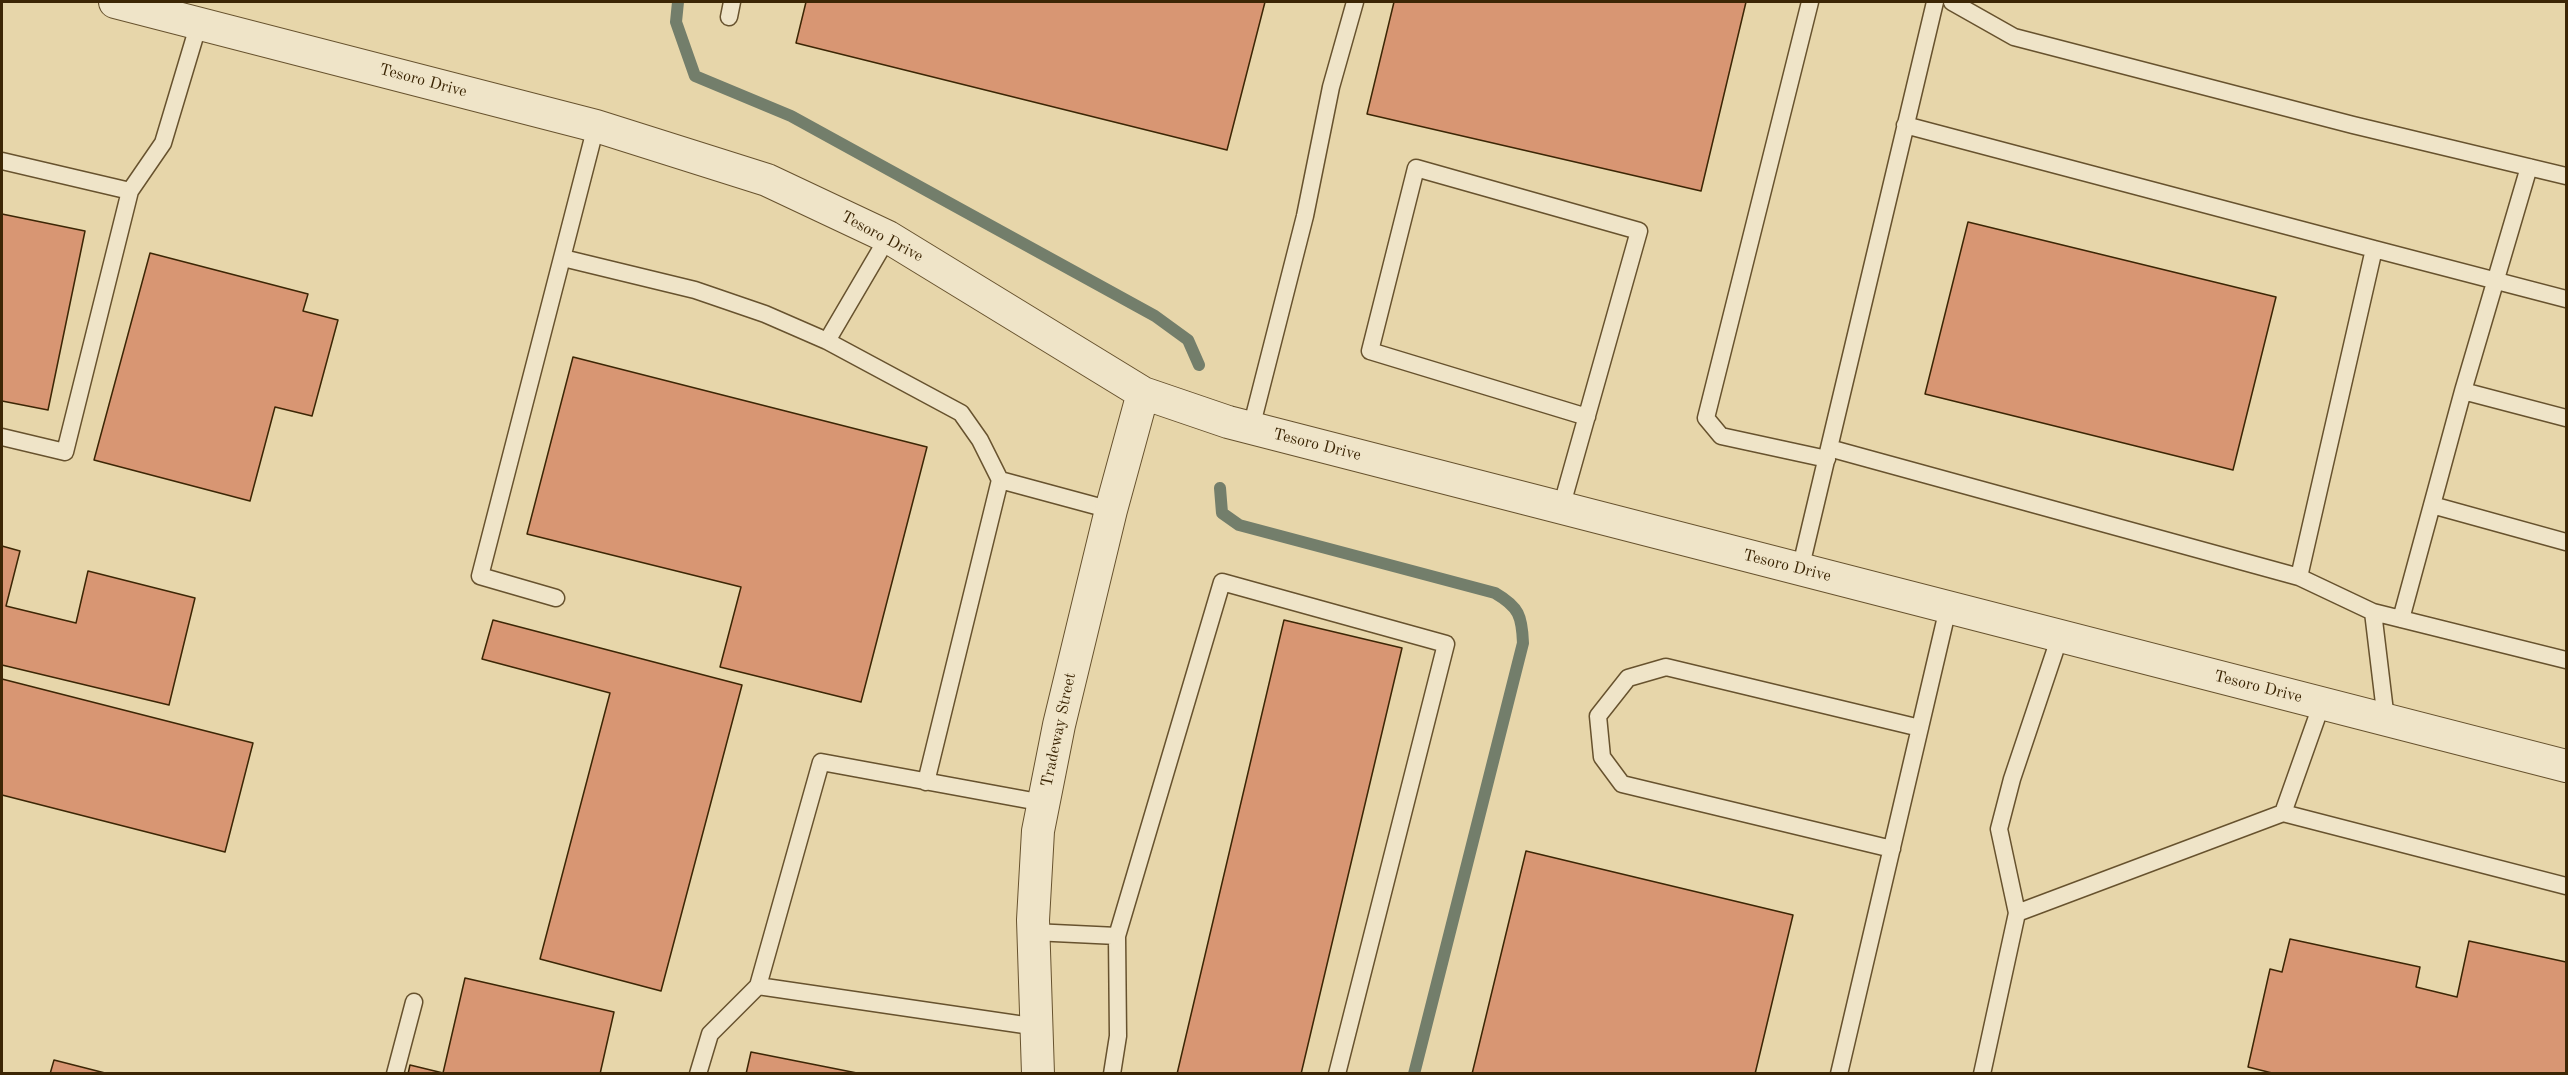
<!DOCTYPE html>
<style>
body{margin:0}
#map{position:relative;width:2568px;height:1075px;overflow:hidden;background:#e7d6aa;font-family:"Old Standard TT",serif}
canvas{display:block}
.frame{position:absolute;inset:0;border:3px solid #3c2605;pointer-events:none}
</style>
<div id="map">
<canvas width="2568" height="1075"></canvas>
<div class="frame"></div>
</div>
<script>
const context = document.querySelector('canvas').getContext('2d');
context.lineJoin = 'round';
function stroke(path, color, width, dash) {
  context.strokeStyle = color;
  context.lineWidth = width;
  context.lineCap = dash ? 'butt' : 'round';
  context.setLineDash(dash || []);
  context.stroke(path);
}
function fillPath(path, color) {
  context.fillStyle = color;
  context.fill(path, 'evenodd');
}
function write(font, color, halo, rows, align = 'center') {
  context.font = font + ' "Old Standard TT",serif';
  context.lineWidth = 4.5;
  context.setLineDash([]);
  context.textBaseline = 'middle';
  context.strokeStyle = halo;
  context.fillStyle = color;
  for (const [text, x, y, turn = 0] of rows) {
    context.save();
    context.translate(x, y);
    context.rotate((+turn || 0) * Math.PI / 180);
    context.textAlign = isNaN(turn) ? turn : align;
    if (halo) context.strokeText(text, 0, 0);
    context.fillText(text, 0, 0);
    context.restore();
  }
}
const stream = new Path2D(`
 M678,2L676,22L695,76L791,116L1155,316L1188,340L1199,365
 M1220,488L1222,513L1239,525L1495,593C1519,607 1522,616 1523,643L1414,1074`);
const building = new Path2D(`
 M806,2H1265L1227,150L796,43Z
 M1394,2H1746L1701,191L1367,114Z
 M2,214L85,231L48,410L2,401Z
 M1968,222L2276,297L2233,470L1925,394Z
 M150,253L308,294L303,311L338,320L312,416L275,407L250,501L94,460Z
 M573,357L927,447L861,702L720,667L741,587L527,534Z
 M2,546L20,551L6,606L76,623L88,571L195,598L169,705L2,665Z
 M493,620L742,685L661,991L540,959L610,693L482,659Z
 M1284,620L1402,648L1301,1074H1177Z
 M2,679L253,743L225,852L2,795Z
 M1526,851L1793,915L1755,1074H1472Z
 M2290,939L2420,967L2416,987L2457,997L2469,941L2566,962V1074H2276L2248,1067L2270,969L2282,972Z
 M465,978L614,1012L600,1074H408L410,1065L443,1073Z
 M751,1052L862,1074H746Z
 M54,1060L109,1074H50Z`);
const lane = new Path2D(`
 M1810,2L1706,418L1721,436L1827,459
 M1952,2L2014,37L2353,125L2566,176
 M729,17L732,2
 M1905,125L2374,249L2299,577
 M2,161L130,191L65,452L2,437
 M130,191L163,143L199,23
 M2374,249L2566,299
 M563,258L695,290L765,314L827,341L961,413L980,440L1000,480
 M827,341L888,237
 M2463,391L2529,167
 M1251,428L1305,216L1331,87L1355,2
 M1829,448L2299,577L2373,612L2386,720
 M2432,505L2566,542
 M1561,508L1639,231L1416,168L1370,351L1587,417
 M1800,570L1935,2
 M556,598L480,576L596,126
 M2373,612L2566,660
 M2401,619L2463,391L2566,418
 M926,782L1000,480L1111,510
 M2283,813L2322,703
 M1892,849L1622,784L1602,757L1598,716L1628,678L1666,667L1920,728
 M2017,913L1999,829L2012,779L2060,636
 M1033,932L1117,936L1118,1036L1112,1074
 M1117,936L1222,582L1446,644L1337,1074
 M1038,1027L758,986L821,762L1044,803
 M395,1074L414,1002
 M698,1074L710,1034L758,986
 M1839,1074L1948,608
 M1982,1074L2017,913L2283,813L2566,886`);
const street = new Path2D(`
 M115,2L596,126L767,180L888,237L1143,393L1228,422L2566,766
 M1038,1074L1033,920L1038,831L1059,725L1111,510L1143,393`);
const streetNames = [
 ["Tesoro Drive",423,81,15],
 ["Tesoro Drive",882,237,28],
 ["Tesoro Drive",1317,445,14],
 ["Tesoro Drive",1787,566,14],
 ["Tesoro Drive",2258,687,14],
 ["Tradeway Street",1059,730,-78]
];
stroke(stream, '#737e6b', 12);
fillPath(building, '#d89673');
stroke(building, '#3c2605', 1.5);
stroke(lane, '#67522e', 19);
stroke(street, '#67522e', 34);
stroke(lane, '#efe4c8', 16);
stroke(street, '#efe4c8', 32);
write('16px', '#3c2605', '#efe4c8', streetNames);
</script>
